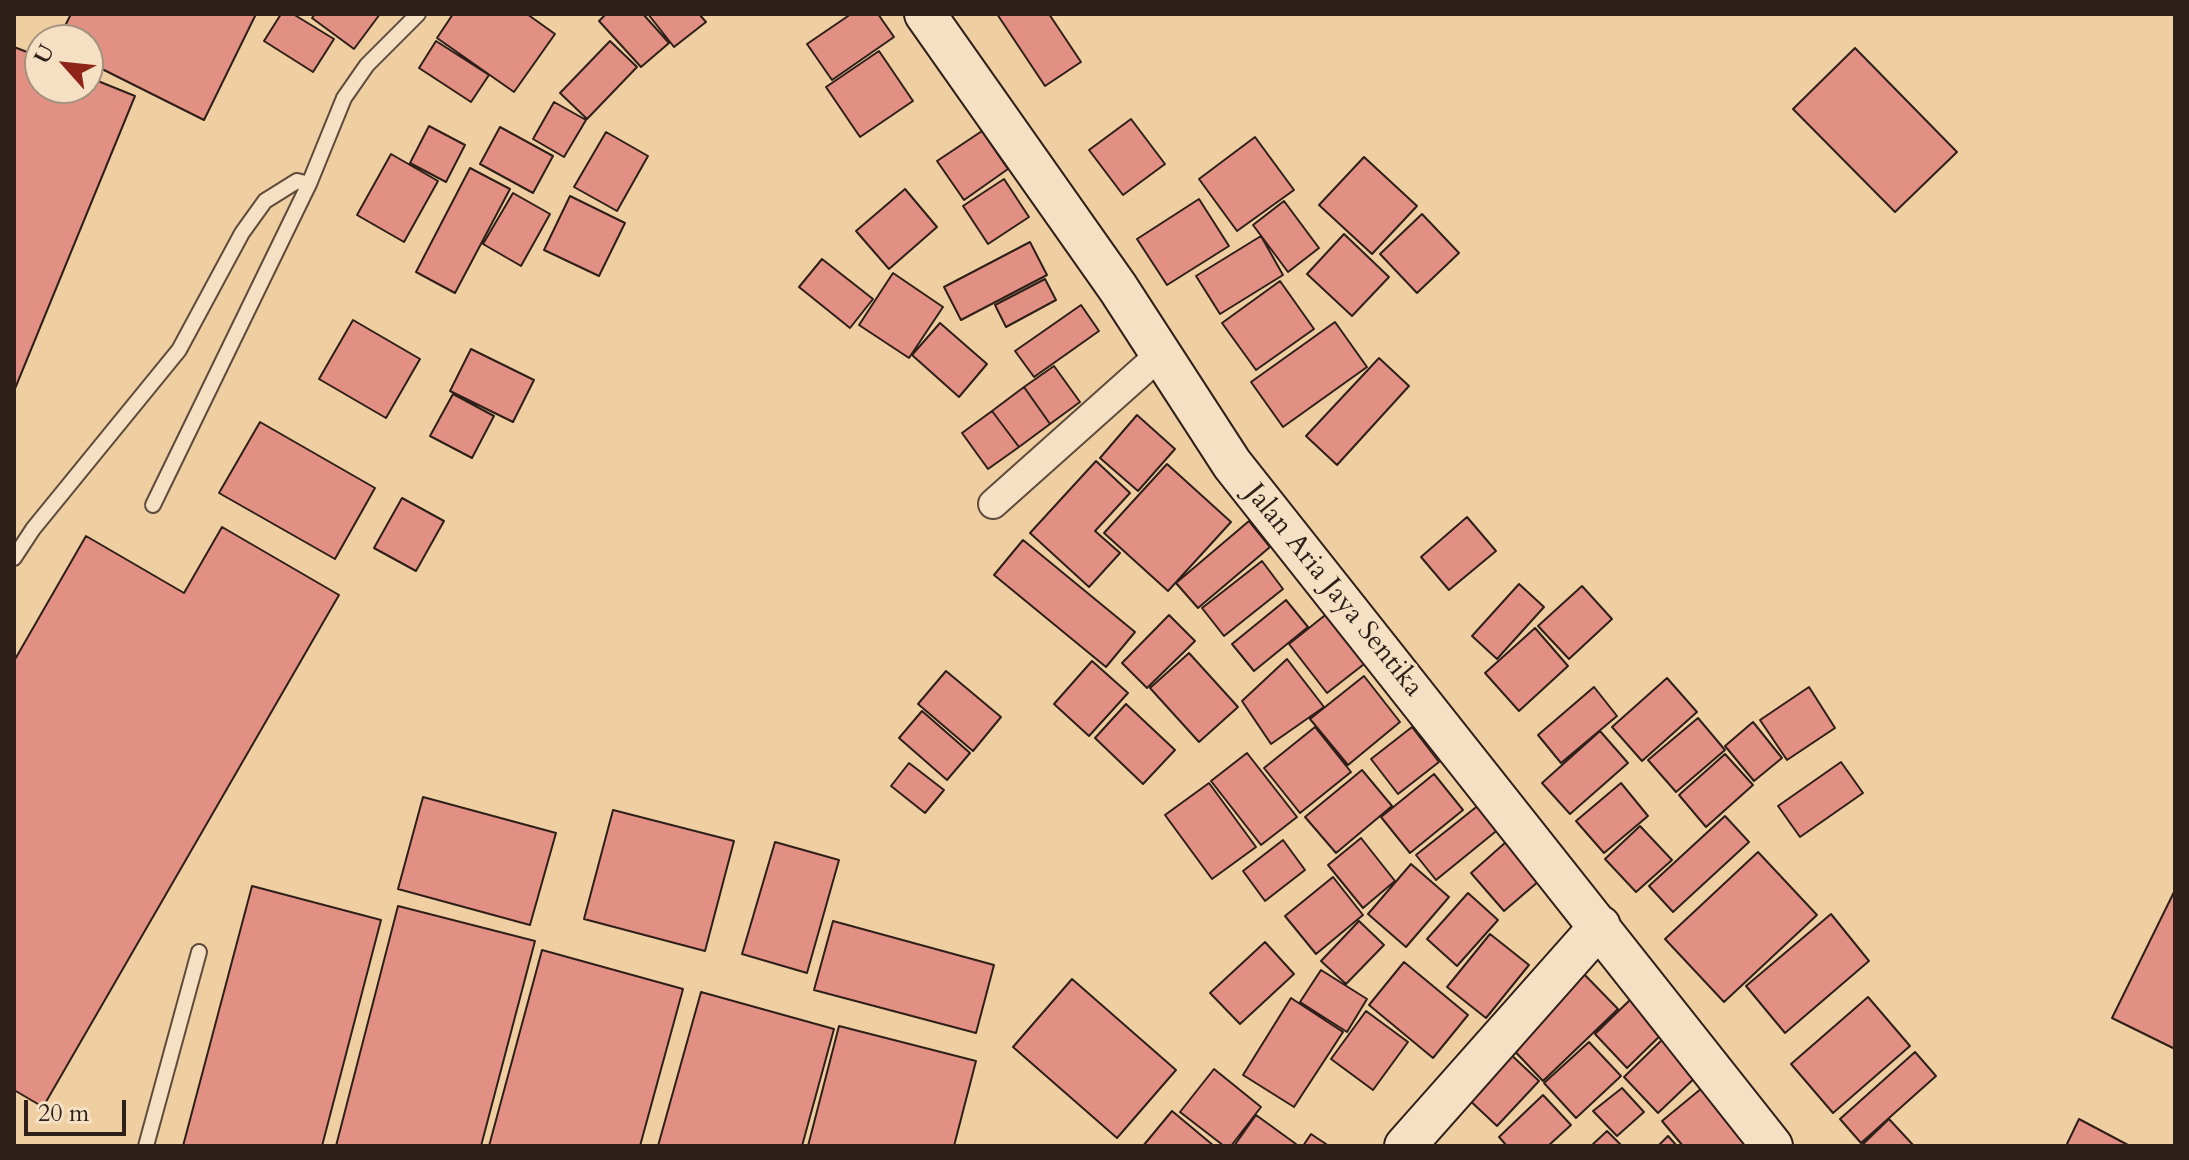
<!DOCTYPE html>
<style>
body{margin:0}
#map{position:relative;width:2189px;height:1160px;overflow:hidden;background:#efcfa2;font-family:Cardo,serif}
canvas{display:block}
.frame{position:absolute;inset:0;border:16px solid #2e1f19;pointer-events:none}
.north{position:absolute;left:24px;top:24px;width:80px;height:80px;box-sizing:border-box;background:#f5e0c3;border:2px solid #a5937f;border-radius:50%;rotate:297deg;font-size:22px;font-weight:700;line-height:32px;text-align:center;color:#2e1f19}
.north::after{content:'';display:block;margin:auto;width:28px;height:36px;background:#8f2418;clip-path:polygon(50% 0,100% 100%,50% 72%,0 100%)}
.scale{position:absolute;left:24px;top:1100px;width:102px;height:36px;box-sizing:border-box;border:4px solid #2e1f19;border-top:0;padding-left:10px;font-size:24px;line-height:28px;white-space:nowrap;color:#2e1f19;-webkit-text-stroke:6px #f5e0c3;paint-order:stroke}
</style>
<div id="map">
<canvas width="2189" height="1160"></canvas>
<div class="frame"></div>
<div class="north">U</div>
<div class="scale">20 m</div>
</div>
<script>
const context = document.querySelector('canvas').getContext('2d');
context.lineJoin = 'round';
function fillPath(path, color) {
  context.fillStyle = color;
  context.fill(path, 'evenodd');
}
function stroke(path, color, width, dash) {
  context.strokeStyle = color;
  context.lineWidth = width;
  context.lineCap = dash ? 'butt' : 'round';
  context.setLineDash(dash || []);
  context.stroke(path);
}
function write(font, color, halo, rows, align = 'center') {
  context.font = font + ' Cardo,serif';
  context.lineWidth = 6;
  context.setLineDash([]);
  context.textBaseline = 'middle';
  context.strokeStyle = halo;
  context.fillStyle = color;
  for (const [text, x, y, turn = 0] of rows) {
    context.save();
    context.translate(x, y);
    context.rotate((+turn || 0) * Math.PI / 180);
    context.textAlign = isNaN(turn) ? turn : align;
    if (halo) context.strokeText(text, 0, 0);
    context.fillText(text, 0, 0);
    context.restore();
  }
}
const building = new Path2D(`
 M71,14H256L204,120L88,62V40H58Z
 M281,14H293L334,39L313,72L264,41Z
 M315,14H380L354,49L312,18Z
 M453,14H527L555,34L514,92L437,38Z
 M606,14H643L669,43L641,67L599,21Z
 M648,14H699L706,22L674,47Z
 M851,14H878L894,37L832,80L807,44Z
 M997,14H1049L1081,62L1045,86Z
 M436,41L489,75L471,102L419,68Z
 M610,41L637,67L587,119L560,93Z
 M14,47L40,57V88H88V77L135,96L14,391Z
 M1855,48L1957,152L1895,212L1793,109Z
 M879,51L913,101L860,137L826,87Z
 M554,102L586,120L564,157L533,139Z
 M1131,119L1165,164L1123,195L1089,150Z
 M429,126L465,145L446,182L410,163Z
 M500,127L553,156L533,193L480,164Z
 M982,131L1008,169L964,200L937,161Z
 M606,132L648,156L617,211L574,187Z
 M1255,137L1294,190L1237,231L1199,179Z
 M391,154L438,181L404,242L357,215Z
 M1364,157L1417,206L1372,254L1319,205Z
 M470,168L510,189L455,293L416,272Z
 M1004,179L1029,217L988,244L963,206Z
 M905,189L937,227L889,269L856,231Z
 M513,193L550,214L521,266L483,244Z
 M570,196L625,223L599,276L544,250Z
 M1199,199L1229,246L1167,285L1137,239Z
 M1284,201L1319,248L1288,272L1253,225Z
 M1422,214L1459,253L1417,293L1380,254Z
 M1344,234L1389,277L1352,316L1307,274Z
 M1261,236L1283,275L1220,314L1196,276Z
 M1030,242L1047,275L961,320L944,287Z
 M822,259L873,299L850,328L799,287Z
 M893,273L943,307L909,358L859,325Z
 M1045,279L1056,300L1006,327L995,305Z
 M1280,281L1314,329L1256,370L1222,323Z
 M1081,305L1099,331L1034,377L1015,351Z
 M353,320L420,359L386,418L319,379Z
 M1335,322L1367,367L1283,427L1251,382Z
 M940,323L987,364L959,397L912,355Z
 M471,349L534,380L513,422L450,391Z
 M1379,358L1409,386L1337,465L1306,436Z
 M1054,366L1080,402L1050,424L1024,387Z
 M1024,387L1050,424L1019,447L992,411Z
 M453,394L494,416L472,458L430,436Z
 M992,411L1019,447L988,469L962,433Z
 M1137,415L1175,449L1138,491L1100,458Z
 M260,422L375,488L335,559L219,493Z
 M1096,461L1130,493L1095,531L1120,553L1089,587L1030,533Z
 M1167,464L1231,522L1168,591L1104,533Z
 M402,498L444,521L416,571L374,548Z
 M1467,517L1496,551L1449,590L1421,557Z
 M1249,521L1270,547L1198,608L1176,583Z
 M222,527L339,595L43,1107L14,1090V661L86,536L184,593Z
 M1023,540L1135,632L1106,667L994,575Z
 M1262,561L1283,589L1224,636L1202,608Z
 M1519,584L1544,607L1497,659L1472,636Z
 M1582,586L1612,619L1569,659L1538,626Z
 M1286,600L1308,627L1254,671L1232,644Z
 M1329,612L1368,661L1327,693L1289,644Z
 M1169,615L1195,641L1147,688L1122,663Z
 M1535,628L1568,666L1519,711L1485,673Z
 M1189,653L1238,707L1199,742L1150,688Z
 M1287,659L1324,707L1271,744L1242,701Z
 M1092,661L1128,693L1089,736L1054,704Z
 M946,671L1001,717L973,751L918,704Z
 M1364,676L1400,722L1348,765L1310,719Z
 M1667,678L1697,712L1642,761L1612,727Z
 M1594,687L1617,716L1561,763L1538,735Z
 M1809,687L1835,728L1787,760L1760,720Z
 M1126,704L1175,750L1143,784L1095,738Z
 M922,711L970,753L947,780L899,738Z
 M1698,718L1725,750L1676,792L1648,760Z
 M1753,722L1782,758L1754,781L1725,746Z
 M1315,727L1351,772L1300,813L1264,768Z
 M1412,727L1439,762L1398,794L1371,759Z
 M1600,731L1628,763L1570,814L1542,783Z
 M1247,753L1297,817L1261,845L1211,781Z
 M1725,754L1753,785L1706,827L1679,795Z
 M1841,762L1863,793L1800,837L1778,806Z
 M909,763L944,790L925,813L891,786Z
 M1362,770L1392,806L1336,853L1305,817Z
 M1434,774L1463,810L1410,853L1381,817Z
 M1209,783L1256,847L1212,879L1165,815Z
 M1621,783L1648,816L1604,853L1576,821Z
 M423,797L556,833L530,925L398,889Z
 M1480,804L1500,828L1436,880L1416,855Z
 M613,810L734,841L705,951L584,919Z
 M1725,816L1749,842L1673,912L1649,886Z
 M1640,826L1672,860L1636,892L1605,859Z
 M1361,838L1395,881L1363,908L1328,865Z
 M1283,840L1305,870L1265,901L1243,871Z
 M775,842L839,860L807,973L742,954Z
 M1506,842L1539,881L1504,911L1471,873Z
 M1758,852L1817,915L1724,1002L1665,939Z
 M1411,864L1449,897L1406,947L1368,914Z
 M1333,877L1363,915L1316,954L1285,916Z
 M252,886L381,920L322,1146H183Z
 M2175,890V1049L2112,1018Z
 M1468,893L1498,920L1457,966L1427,939Z
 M398,906L535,941L481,1146H336Z
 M1831,914L1869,961L1785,1033L1746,986Z
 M833,921L994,965L976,1033L814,990Z
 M1359,921L1384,945L1346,984L1321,961Z
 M1490,934L1529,965L1486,1018L1447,987Z
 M1265,942L1294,974L1240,1024L1210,993Z
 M542,950L683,989L640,1146H489Z
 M1404,962L1468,1015L1433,1058L1369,1005Z
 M1321,970L1367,999L1347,1032L1300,1002Z
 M1581,971L1618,1009L1543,1081L1507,1043Z
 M1072,979L1176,1070L1117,1138L1013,1047Z
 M701,992L834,1029L802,1146H658Z
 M1635,995L1667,1029L1627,1068L1595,1034Z
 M1868,997L1910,1046L1833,1113L1791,1064Z
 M1291,998L1343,1032L1294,1107L1243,1075Z
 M1366,1011L1408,1042L1373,1090L1331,1059Z
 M839,1026L976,1061L954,1146H808Z
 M1667,1035L1702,1071L1658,1113L1624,1077Z
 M1589,1042L1621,1076L1576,1118L1544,1083Z
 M1507,1051L1539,1081L1497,1126L1465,1096Z
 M1915,1052L1936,1076L1861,1143L1840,1119Z
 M1214,1069L1261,1107L1231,1146H1224L1180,1112Z
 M1622,1088L1644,1112L1617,1136L1593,1111Z
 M1702,1088L1750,1146H1683L1662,1121Z
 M1543,1095L1571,1125L1548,1146H1507L1499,1137Z
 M1172,1111L1214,1146H1143Z
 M1256,1115L1296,1144L1295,1146H1234Z
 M1889,1119L1914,1146H1861Z
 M2079,1119L2128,1145L2127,1146H2066Z
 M1607,1131L1622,1146H1591Z
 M1311,1134L1329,1146H1303Z
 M1668,1136L1677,1146H1658Z`);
const lane = new Path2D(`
 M153,505L309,184L344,98L367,65L418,14
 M14,558L33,529L179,350L242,233L265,201L297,181L309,184
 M146,1146L199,952`);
const street = new Path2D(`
 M993,504L1161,354`);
const secondary = new Path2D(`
 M925,14L1118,288L1232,464L1772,1146
 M1405,1146L1600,926`);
const streetNames = [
 ["Jalan Aria Jaya Sentika",1333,591,51]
];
fillPath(building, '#e29083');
stroke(building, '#2e1f19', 2);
stroke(lane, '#5e4b3b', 18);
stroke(street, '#5e4b3b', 32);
stroke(secondary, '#2e1f19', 44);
stroke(lane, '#f5e0c3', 14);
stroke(street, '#f5e0c3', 28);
stroke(secondary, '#f5e0c3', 40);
write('28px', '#2e1f19', '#f5e0c3', streetNames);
</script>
